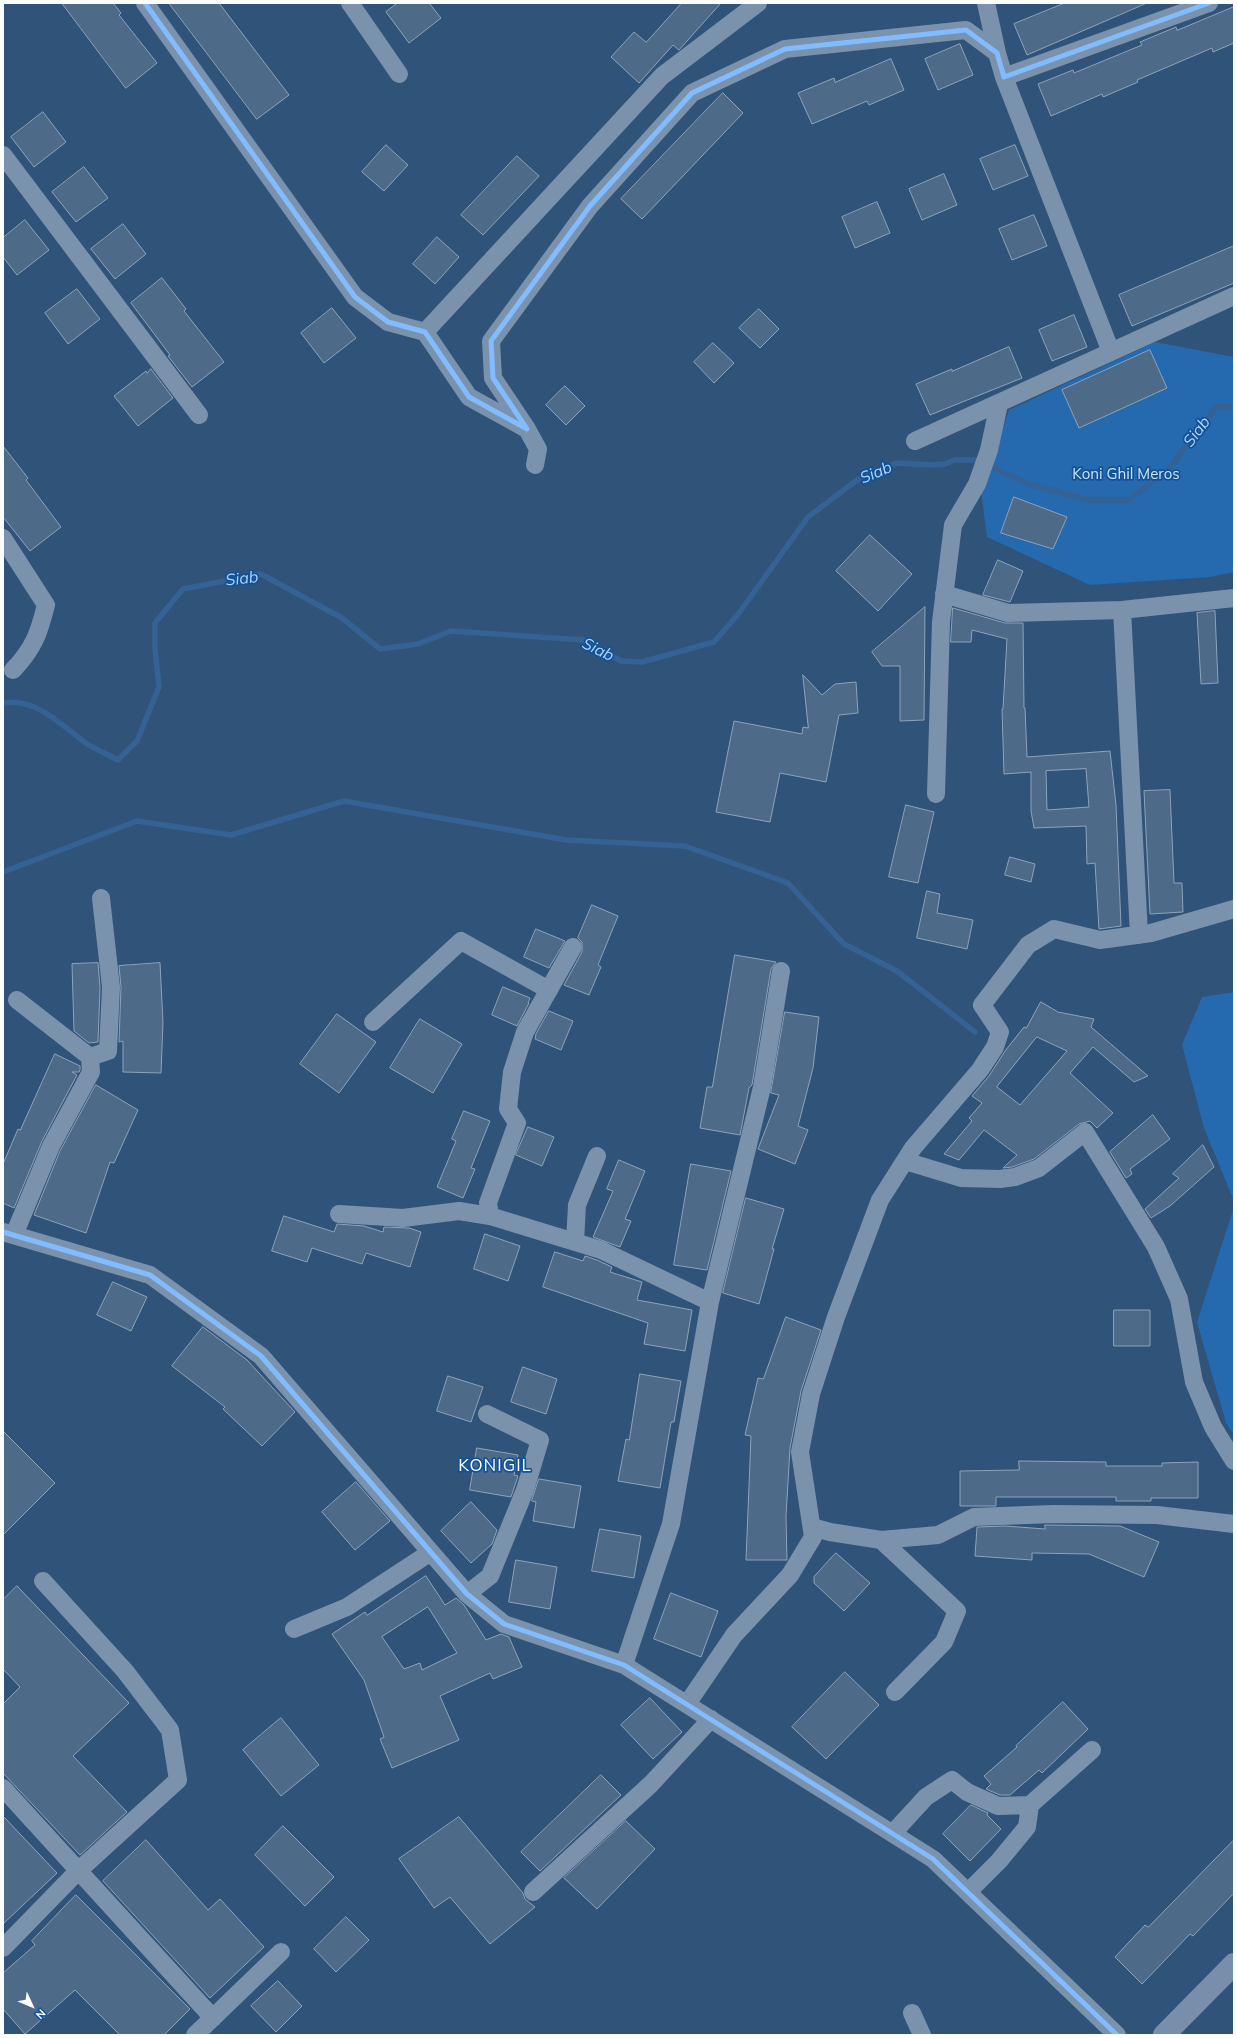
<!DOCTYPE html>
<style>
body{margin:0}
#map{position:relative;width:1237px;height:2038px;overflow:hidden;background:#305379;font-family:Mulish,sans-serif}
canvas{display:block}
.frame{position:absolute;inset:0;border:4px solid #fff;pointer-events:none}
.north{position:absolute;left:12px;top:1986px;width:40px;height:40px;-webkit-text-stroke:3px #115298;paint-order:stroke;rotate:134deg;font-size:11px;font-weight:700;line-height:16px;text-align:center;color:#fff}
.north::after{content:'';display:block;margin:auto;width:14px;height:18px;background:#fff;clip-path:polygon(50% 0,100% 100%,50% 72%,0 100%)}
</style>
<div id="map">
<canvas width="1237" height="2038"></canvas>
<div class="frame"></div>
<div class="north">N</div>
</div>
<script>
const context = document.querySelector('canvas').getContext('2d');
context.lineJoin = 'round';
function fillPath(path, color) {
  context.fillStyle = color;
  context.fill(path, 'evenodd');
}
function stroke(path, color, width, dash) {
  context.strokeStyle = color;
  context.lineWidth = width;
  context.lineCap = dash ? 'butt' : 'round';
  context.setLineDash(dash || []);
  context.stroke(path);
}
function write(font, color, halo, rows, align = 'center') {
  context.font = font + ' Mulish,sans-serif';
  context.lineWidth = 3.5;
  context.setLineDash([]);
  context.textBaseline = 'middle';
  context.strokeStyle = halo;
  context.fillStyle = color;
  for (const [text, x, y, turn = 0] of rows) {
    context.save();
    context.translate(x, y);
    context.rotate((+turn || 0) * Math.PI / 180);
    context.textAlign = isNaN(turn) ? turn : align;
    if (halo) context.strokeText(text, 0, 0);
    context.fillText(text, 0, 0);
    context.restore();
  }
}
const green = new Path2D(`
 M1155,342L1234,357V572L1210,577L1090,585L987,537L981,491L1009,410Z
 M1234,992V1201L1204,1128L1182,1045L1202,997Z
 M1234,1207V1435L1226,1423L1197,1322Z`);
const stream = new Path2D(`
 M3,703C36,698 59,723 83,741C94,749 107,754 118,760L137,741L159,687L155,648V623L183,589L261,574L342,618L380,649L418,644L451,631L584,640L621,661L642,662L714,642L739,613L808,517L865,474L897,463L932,465L945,464L954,460H977L1029,484L1089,500H1129L1168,470L1216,407H1234
 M3,872L137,821L231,835L344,801L566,840L685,846L788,883L844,944L897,971L975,1032`);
const building = new Path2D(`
 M62,3H113L121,13L119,15L157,63L126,88Z
 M169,3H219L289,95L257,119Z
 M398,3H429L441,18L409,43L386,12Z
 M682,3H721L679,50L673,45L639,83L611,57L634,32L646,42Z
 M1065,3H1147L1027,55L1014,24Z
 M1234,7V43L1213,52L1212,48L1137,80L1138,82L1103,97L1102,94L1051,116L1038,84L1073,70L1074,73L1142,45L1140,42L1176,27L1177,30Z
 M960,44L973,75L938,90L925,59Z
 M891,59L904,90L869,105L867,101L812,124L798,93L834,78L835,82Z
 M723,93L743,113L642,219L621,199Z
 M43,112L66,142L34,167L11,137Z
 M386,145L408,165L384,191L362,172Z
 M1015,145L1028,176L993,190L980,159Z
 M517,156L539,176L483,235L461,215Z
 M84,167L108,198L76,222L52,192Z
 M944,174L957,205L922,220L909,189Z
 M877,202L890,233L855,248L842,217Z
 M1034,215L1047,246L1012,260L999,229Z
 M25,220L49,250L17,275L3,257V238Z
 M123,224L146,254L115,279L91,249Z
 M437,237L459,257L435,284L413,264Z
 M1234,246V283L1132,326L1119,295Z
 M162,278L186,309L184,311L224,362L192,387L168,356L170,355L131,303Z
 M77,289L100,319L68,344L45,313Z
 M332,308L356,338L324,363L301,333Z
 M759,309L779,329L760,348L739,328Z
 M1074,315L1087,347L1052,361L1039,330Z
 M713,343L734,363L714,383L694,362Z
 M1009,347L1022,378L930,415L916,384L952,369V371Z
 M1150,350L1167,388L1079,428L1062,390Z
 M151,369L173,398L138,426L114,396L146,371L147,373Z
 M565,386L585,406L566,425L546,405Z
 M3,446L28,478L26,480L61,527L30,551L3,517Z
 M1014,497L1067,517L1053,549L1001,533Z
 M870,535L912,574L878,611L836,571Z
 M998,560L1023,571L1010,602L983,595Z
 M925,607L924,720L900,721V666H882L872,652Z
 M953,608L1005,623H1023L1024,708H1025L1027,757L1110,751L1116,805L1121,926L1099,929L1095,863L1087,864L1086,826L1034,828L1031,811V772L1004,774L1002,709H1003L1007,639L972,630L971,642H951ZM1086,769L1089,807L1047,810L1046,771Z
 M1215,611L1218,683L1201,684L1197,613Z
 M803,675L822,695L835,684L856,682L858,713L839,715L826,782L780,773L770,822L716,812L734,721L802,734L803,727L808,728Z
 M1170,790L1174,883H1182L1183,912L1150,914L1144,791Z
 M906,805L934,812L918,883L889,877Z
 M1010,857L1035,864L1031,882L1005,875Z
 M927,891L940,894L937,913L973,920L967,949L917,938Z
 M592,905L618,916L598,965L601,967L589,995L564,985L582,952V942L578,938Z
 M536,929L565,941L549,968L524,957Z
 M735,955L776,962L771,969L752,1085L749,1088L740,1135L700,1128L707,1087H712Z
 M98,963L100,987L98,1042L89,1043L74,1031L72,964Z
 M160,963L163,1022L161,1073L123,1072V1041L119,1042L121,987L119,966Z
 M503,987L530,998L528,1003H529L517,1026L492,1015Z
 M1041,1002L1058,1012L1094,1019L1091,1027L1148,1076L1134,1082L1093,1047L1070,1073L1113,1113L1097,1128L1090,1121L1079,1124L1034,1159L1012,1167L1003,1168L1017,1155L984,1130L959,1160L944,1154L972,1121L969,1118L982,1103L972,1096L989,1076L1005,1051L1024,1027L1026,1028ZM1037,1037L1067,1051L1020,1105L997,1087Z
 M549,1011L573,1021L561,1050L535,1039L536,1034Z
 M785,1012L819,1017L813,1068L798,1126L808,1130L795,1164L758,1149L779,1095L771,1093Z
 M337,1014L376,1042L339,1093L300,1064Z
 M420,1019L462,1044L433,1093L390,1068Z
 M55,1054L80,1066V1070L79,1072H72L77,1075L42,1141L14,1208L3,1203V1164L18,1129L20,1130Z
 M96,1085L138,1110L114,1163L110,1162L86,1233L34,1215L60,1151Z
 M464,1111L490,1121L471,1168L475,1169L463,1198L437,1187L456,1141L452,1139Z
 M1153,1115L1170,1139L1130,1169L1132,1174L1126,1178L1110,1152Z
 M528,1127L554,1137L542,1166L516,1155Z
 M1203,1145L1214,1167L1170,1206L1151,1218L1145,1209L1179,1178L1173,1174Z
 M619,1160L645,1171L625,1219L631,1221L620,1247L593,1237L613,1191L607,1189Z
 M691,1164L731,1171L707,1270L674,1265Z
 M746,1198L784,1209L772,1249H774L759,1304L723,1293Z
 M284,1216L334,1232L337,1224L364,1226L383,1232L384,1227L409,1228L421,1232L410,1267L366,1253L362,1264L312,1248L307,1262L272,1251Z
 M485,1234L520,1246L508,1281L474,1269Z
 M555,1252L583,1261L585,1256L597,1260L612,1267L610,1272L642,1282L637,1300L692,1310L685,1351L644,1344L648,1323L543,1287Z
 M113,1282L147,1297L131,1331L97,1315Z
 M1114,1310H1150V1346H1114Z
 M786,1317L821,1330L801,1391L790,1448L786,1516L787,1560H746L751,1436L745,1435L758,1378L763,1379Z
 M203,1327L247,1360L295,1412L262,1446L223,1409L225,1407L172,1366Z
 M523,1367L557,1379L546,1414L511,1402Z
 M640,1374L681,1381L674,1422H671L660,1488L618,1481L626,1439L629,1440Z
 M448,1376L483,1387L471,1422L437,1411Z
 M3,1431L55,1483L3,1535Z
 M477,1448L518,1455L514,1475L518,1476L511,1497L470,1490Z
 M1019,1461L1106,1462V1466H1162V1463L1198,1462V1498H1151V1501H1116V1497H996V1506H960V1471L1019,1470Z
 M539,1479L581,1486L574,1528L533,1521L536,1502L532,1501Z
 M356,1482L390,1521L355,1550L322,1512Z
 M471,1502L497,1530L492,1544L471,1563L441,1531Z
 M1045,1525L1120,1526L1159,1542L1144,1577L1089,1554L1032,1553V1560L975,1556L977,1527L1005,1526L1045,1529Z
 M600,1529L641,1536L634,1578L592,1571Z
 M836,1553L870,1583L844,1611L814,1583V1577Z
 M516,1560L557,1567L550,1609L509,1602Z
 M426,1576L445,1605L456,1598L464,1605L486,1640L501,1634L509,1637L522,1667L493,1679L490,1673L440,1696L459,1740L392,1768L380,1739L384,1737L364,1680L332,1634L365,1612L367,1615ZM428,1607L457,1653L422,1670L420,1663L404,1669L382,1637Z
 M17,1586L129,1703L73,1756L127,1812L80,1855L3,1773V1704L20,1687L3,1669V1600Z
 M671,1593L718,1611L701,1657L654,1639Z
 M845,1672L879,1705L826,1759L792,1727Z
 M650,1698L682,1732L653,1759L621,1725Z
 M1063,1702L1088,1729L1042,1773L1039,1770L1010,1795H1000L986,1789L991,1784L984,1776L1017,1747L1016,1746Z
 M281,1718L319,1765L281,1796L243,1750Z
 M601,1775L621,1795L540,1871L521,1852Z
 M971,1805L988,1813L987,1815L1001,1829L970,1861L943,1834Z
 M3,1816L57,1873L3,1924Z
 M459,1817L523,1893L525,1899L535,1907L490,1944L450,1897L434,1908L399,1859Z
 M626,1821L655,1849L597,1909L564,1878Z
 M283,1826L334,1877L305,1906L255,1855Z
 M146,1840L208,1910L220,1899L264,1947L210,1998L103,1881Z
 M1234,1840V1893L1193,1936L1190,1934L1142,1984L1115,1957L1145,1925L1148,1927Z
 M76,1895L190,2009L164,2035H120L75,1990L25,2034L3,2009V1973L35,1945L32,1941Z
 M346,1917L369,1940L336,1972L314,1949Z
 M278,1981L302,2006L276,2032L251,2006Z`);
const minor = new Path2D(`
 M145,3L355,297L388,322L425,332L469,397L527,429L493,378L491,341L590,206L692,93L785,49L966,30L997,53L1004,77L1209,3
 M350,3L399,74
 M986,3L997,53
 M1004,77L1111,352
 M3,155L199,415
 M425,332L662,76L758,3
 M527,429L538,449L535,465
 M915,441L1234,296
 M3,538L46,605C39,633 34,648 13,670
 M944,594L1008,613L1122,610
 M936,794L941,622L953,525L977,484L989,450L999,404
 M1139,935L1122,610L1234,598
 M373,1022L461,941L549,990
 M90,1057L108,1051L111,987L101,898
 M905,1161L961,1178L1000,1179L1015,1177L1039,1168L1085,1132L1156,1247L1179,1299L1194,1382L1213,1427L1234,1461
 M339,1214L403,1218L459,1211L490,1216L601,1250L710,1302L671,1524L624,1665
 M490,1216L488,1203L517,1123L508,1109L512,1072L525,1032L573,947
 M3,1232L150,1275L261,1356L467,1594L504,1624L624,1665L933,1859L1117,2035
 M14,1235L51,1146L91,1072L90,1057L17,1000
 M575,1242L577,1205L597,1156
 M710,1302L762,1087L781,971
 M812,1527L830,1532L881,1540L938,1535L974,1517L1053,1514L1157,1515L1234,1524
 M881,1540L957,1611L944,1642L895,1692
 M467,1594L490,1576L525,1490L540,1440L487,1414
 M294,1629L347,1607L431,1552
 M687,1704L734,1635L790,1575L813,1537L800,1452L811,1394L836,1317L880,1200L913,1148L980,1070L995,1047L1000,1032L982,1005L1028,945L1054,929L1100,940L1151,933L1234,909
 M3,1788L213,2018
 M893,1833L926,1797L952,1780L967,1792L998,1806L1030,1805L1092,1750
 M533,1892L651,1784L711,1719
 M968,1892L999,1861L1027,1827L1030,1805
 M3,1948L78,1871L178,1780L170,1730L125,1671L43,1581
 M912,2013L922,2035
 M195,2035L281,1952`);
const major = new Path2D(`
 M1164,2035L1234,1964`);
const cycleway = new Path2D(`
 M145,3L355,297L388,322L425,332L469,397L527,429L493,378L491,341L590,206L692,93L785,49L966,30L997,53L1004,77L1209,3
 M3,1232L150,1275L261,1356L467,1594L504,1624L624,1665L933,1859L1117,2035`);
const parkNames = [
 ["Koni Ghil Meros",1126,474]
];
const waterNames = [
 ["Siab",1197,432,-53],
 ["Siab",876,473,-23],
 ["Siab",242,579,-6],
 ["Siab",598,650,26]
];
const quarterNames = [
 ["KONIGIL",495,1466]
];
fillPath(green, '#2569af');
stroke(stream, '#356294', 5.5);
fillPath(building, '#4d6a88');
stroke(building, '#8ea3b9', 1);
stroke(minor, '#7a92ab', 18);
stroke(major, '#788fa9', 22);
stroke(cycleway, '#80bcff', 5);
write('15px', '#cae4fe', '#115298', parkNames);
write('italic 16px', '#aed4fb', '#115298', waterNames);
context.letterSpacing = '1px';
write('17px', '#fff', '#115298', quarterNames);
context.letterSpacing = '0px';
</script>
